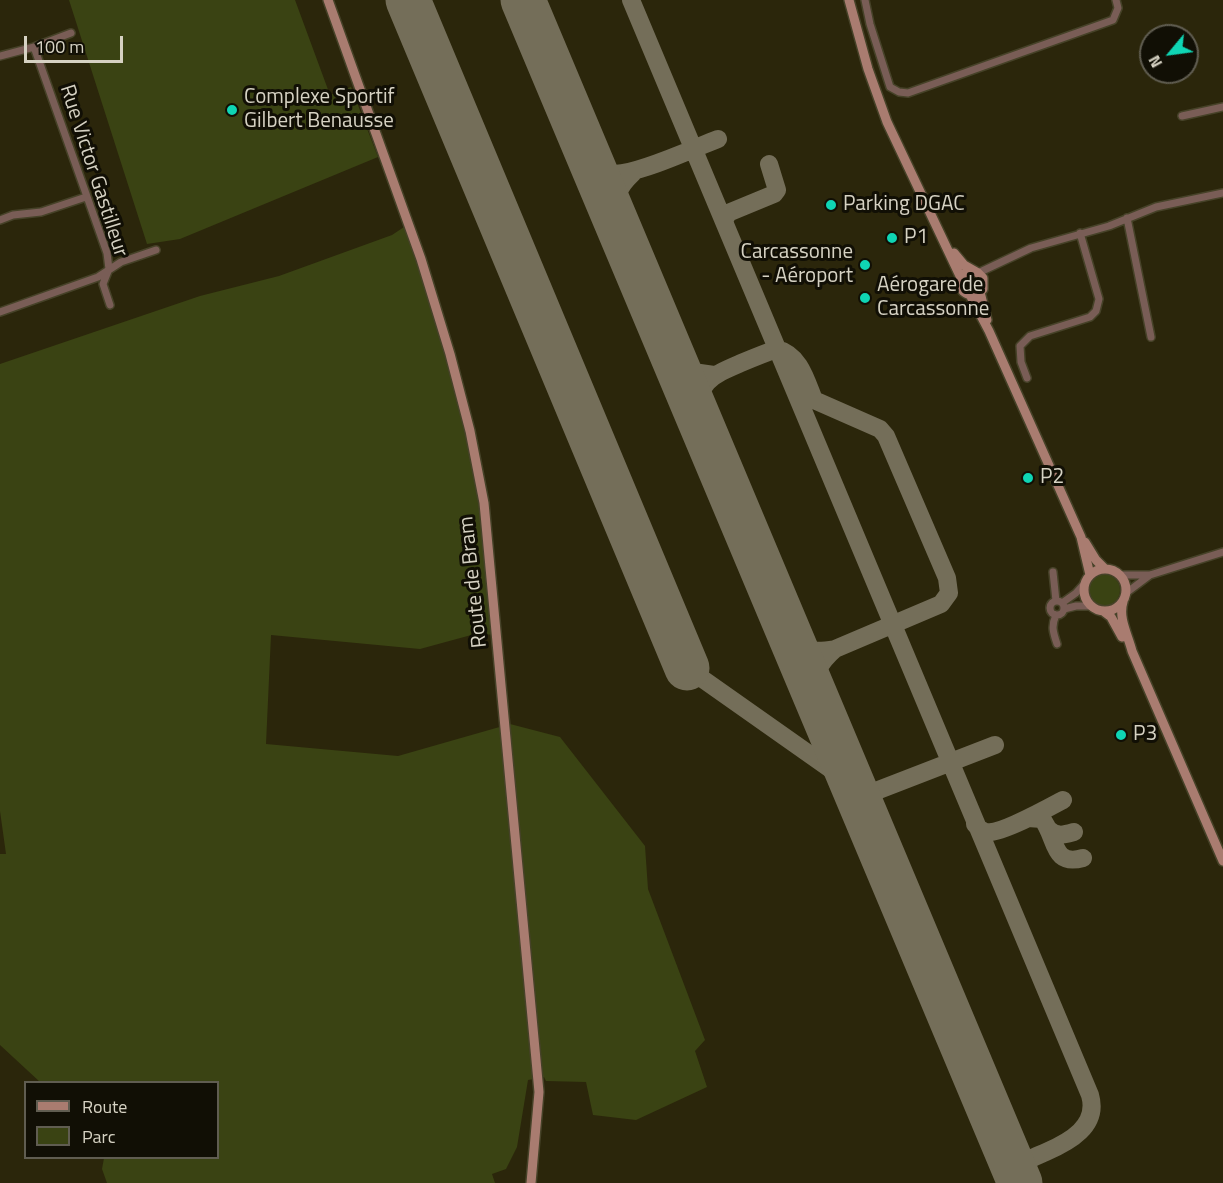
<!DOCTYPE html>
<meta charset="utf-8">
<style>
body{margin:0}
#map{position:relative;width:1223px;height:1183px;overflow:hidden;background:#2b260b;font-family:"Titillium Web",sans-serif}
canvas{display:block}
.legend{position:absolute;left:24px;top:1081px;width:195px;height:78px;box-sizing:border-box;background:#110f05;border:2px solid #605d51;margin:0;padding:8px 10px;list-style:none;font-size:18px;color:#d6d2c3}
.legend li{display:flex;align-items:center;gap:12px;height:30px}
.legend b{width:30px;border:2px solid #605d51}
.north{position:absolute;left:1139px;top:24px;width:60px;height:60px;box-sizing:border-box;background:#110f05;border:2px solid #605d51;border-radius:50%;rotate:241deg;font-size:16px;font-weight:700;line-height:24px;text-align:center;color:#d6d2c3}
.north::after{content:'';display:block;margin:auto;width:21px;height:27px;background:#0fd5b4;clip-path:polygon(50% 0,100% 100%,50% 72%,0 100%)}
.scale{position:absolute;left:24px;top:36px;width:99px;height:27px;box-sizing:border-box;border:3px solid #d6d2c3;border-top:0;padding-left:8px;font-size:18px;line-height:21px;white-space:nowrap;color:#d6d2c3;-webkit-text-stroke:4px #110f05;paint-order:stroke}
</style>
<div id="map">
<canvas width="1223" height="1183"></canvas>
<ul class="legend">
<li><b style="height:8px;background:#a97c70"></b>Route</li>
<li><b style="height:16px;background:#3a4313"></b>Parc</li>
</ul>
<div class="north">N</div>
<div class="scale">100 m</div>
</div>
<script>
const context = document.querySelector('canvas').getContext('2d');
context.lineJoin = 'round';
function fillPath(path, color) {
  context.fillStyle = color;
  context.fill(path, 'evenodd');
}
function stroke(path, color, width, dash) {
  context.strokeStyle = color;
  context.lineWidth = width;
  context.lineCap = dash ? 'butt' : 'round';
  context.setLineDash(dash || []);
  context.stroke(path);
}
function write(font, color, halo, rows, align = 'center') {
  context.font = font + ' "Titillium Web",sans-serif';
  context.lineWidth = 6;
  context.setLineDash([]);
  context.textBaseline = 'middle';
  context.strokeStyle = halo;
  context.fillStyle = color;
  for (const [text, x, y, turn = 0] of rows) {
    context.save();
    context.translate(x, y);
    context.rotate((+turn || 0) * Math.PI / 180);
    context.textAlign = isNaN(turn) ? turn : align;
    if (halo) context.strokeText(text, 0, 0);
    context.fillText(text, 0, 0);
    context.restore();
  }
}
const green = new Path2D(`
 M69,0H295L330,95L351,87L378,157L180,239L147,244Z
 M413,221L465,389L502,635L475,634L420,649L271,635L266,744L398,756L510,724L560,737L645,846L648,889L705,1040L695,1051L707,1087L636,1120L593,1115L586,1082L546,1081L544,1077L528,1080L517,1147L506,1169L492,1174L495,1183H107L102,1169L104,1158H218V1082H40L0,1045V854H6L0,811V364L200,296L279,276L392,235Z
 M1088 590a16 16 0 1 1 32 0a16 16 0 1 1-32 0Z`);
const taxiway = new Path2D(`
 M631,0L1090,1095C1099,1126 1069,1142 1046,1152C1037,1156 1027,1159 1021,1166C1018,1170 1018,1174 1018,1179
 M588,155C594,162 600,170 610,173C629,179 696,147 718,139
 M724,221L728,213L774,194L777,190L769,164
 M617,223C614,199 615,190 633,173
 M674,358L693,372L714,375
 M698,418C695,382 713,375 741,363C753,358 765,353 777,349C800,355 806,380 814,400L880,429L886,436L947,578L949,593L941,604L835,649C812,653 803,652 789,633
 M687,668L863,792L876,791L995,745
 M815,695C813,674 819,663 835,649
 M865,815L866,800L876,791
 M1028,818L1042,819C1057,837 1051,867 1083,858
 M975,824C978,828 981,831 986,832C999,835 1050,807 1063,800
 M1048,829C1057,837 1063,835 1074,832
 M1007,1153L1013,1158L1028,1160`);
const runway = new Path2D(`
 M408,0L687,668
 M523,0L1020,1183`);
const minor = new Path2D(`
 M865,0L870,24L890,87L899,92L908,93L1113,20L1118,8L1116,0
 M34,47L107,253L109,269L103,284L110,305
 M0,56L34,47L71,33
 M1182,116L1223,107
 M1127,218L1151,337
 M0,220L13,215L41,212L86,197
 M978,273L1031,248L1109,226L1156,207L1223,193
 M0,312L98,277L121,262L156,250
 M1027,378L1021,362L1020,346L1030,336L1090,317L1096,311L1099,299L1080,233
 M1053,572L1056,601
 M1120,575H1150L1223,552
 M1126,593L1150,575
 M1050 608a7 7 0 1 1 14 0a7 7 0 1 1-14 0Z
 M1062,603L1076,593L1084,584
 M1064,609L1076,606H1091
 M1056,615C1051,626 1053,632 1057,644`);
const secondary = new Path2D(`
 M328,0L421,259L450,354L470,431L484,503L539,1092L531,1183
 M849,0L868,69L887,122L961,278
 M954,253L964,265L978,273L983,278V289C977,296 970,297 963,291L960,281L966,272L973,271
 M980,292L987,320
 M970,295L989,331L1081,537L1090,575
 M1085,542L1096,560L1104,568
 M1084 590a21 21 0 1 1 42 0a21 21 0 1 1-42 0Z
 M1123,602C1118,618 1128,635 1132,651L1223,861
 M1103,611L1111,617L1122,637`);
const markers = [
 [232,110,6,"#0fd5b4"],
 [831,205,6,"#0fd5b4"],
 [892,238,6,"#0fd5b4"],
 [865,265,6,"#0fd5b4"],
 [865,298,6,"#0fd5b4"],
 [1028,478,6,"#0fd5b4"],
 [1121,735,6,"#0fd5b4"]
];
const poiNames = [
 ["Complexe Sportif",244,98],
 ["Gilbert Benausse",244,122],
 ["Parking DGAC",843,205],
 ["P1",904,238],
 ["Carcassonne",853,253,"right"],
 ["- Aéroport",853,277,"right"],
 ["Aérogare de",877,286],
 ["Carcassonne",877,310],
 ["P2",1040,478],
 ["P3",1133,735]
];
const streetNames = [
 ["Rue Victor Gastilleur",93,171,72],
 ["Route de Bram",474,582,-96]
];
fillPath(green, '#3a4313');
stroke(taxiway, '#746e59', 18);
stroke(runway, '#746e59', 45);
stroke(minor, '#464228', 10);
stroke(secondary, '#464228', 12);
stroke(minor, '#795d56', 7);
stroke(secondary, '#a97c70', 9);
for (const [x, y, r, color] of markers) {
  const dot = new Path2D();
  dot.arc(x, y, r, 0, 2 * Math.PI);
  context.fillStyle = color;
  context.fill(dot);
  stroke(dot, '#110f05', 2);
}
write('21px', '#d6d2c3', '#110f05', poiNames, 'left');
write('21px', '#d6d2c3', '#110f05', streetNames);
</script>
